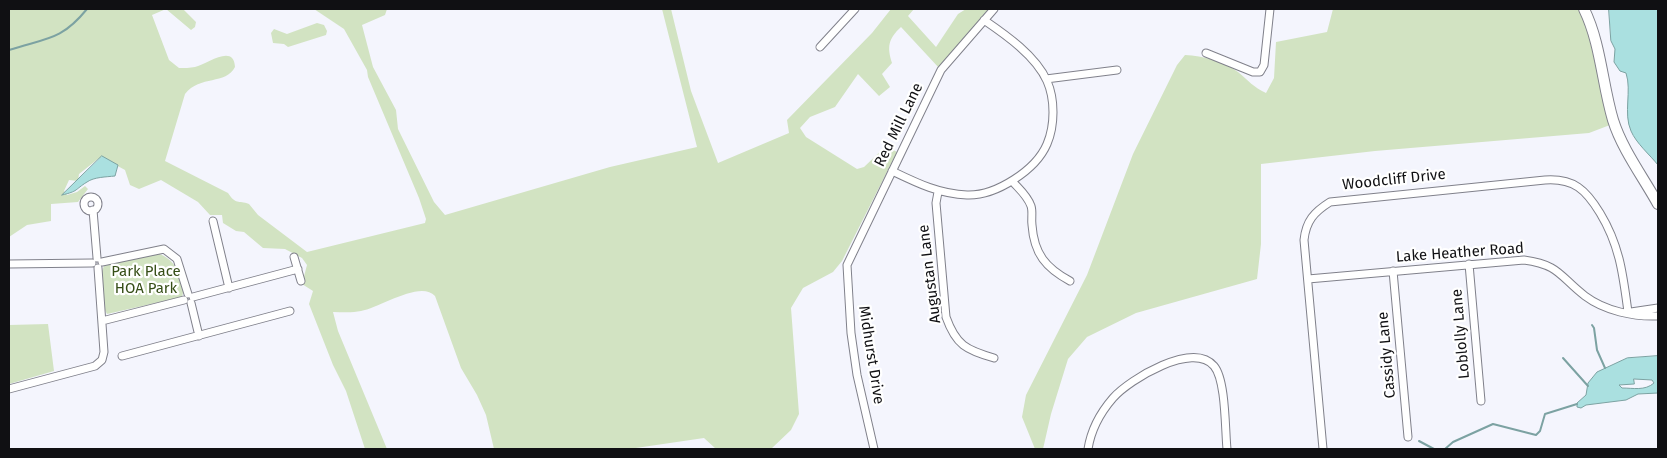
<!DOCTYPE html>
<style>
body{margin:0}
#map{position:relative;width:1667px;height:458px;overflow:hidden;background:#f4f5fd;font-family:"Fira Sans",sans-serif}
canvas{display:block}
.frame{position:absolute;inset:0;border:10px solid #101013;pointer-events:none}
</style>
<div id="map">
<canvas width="1667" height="458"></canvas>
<div class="frame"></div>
</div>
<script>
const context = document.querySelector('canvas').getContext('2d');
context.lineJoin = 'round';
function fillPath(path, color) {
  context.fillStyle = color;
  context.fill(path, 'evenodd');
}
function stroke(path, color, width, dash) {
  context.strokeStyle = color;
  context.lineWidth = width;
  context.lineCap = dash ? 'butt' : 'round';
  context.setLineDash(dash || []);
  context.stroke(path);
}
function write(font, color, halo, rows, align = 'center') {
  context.font = font + ' "Fira Sans",sans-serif';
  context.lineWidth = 4.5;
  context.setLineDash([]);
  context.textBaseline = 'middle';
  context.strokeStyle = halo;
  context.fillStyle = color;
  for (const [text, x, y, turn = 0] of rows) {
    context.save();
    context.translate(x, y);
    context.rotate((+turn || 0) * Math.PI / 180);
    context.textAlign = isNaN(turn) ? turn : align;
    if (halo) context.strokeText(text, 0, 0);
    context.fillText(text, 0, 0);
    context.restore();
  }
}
const green = new Path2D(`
 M9,9H183L196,22L195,27L191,30L166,9L152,15L169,60L179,68C184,68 190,68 195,67C207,64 234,43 235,67C226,85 200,75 185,94L165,161L228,193C236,205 238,200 249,204L258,215L307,252L425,223L426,219L419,198L368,77L367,70L344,29L314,9H387L385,15L362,25L373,67L396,110L398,129L434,202L445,215L610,167L697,147L662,9H671L691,91L718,163L789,133L787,120L872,33L891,9H914L908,16L936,47L958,14L966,9H989L939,68L901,27C888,39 887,47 892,63L882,74L890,87L879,96L858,74L835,107L810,117L800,128L806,137L857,169L864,167L886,146L897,152L842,261L833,272L803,288L791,308L799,414L791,430L771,449H716L704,438L629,449H494L486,415L477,395L461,368L435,296C420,280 380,308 361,311C352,313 342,312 333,312L338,331L387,449H365L346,391L333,365L309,304L313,291L302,284L307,265L302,258L285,249L263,248L244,232L236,231L223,223L222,215H210L198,202L161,180L139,189L130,185L125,170L103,158L98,159L79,174L78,181L69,180L64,191L67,195L77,192L85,186L88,189L78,202L51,204V221L27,225L9,237Z
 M1333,9H1579L1585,21L1610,125L1589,133L1375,151L1261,164V244L1257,279L1136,313L1087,337L1068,359L1051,414L1043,449H1035L1022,417L1026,395L1087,275L1133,154L1177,65L1185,55C1203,56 1224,61 1238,72C1249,81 1253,87 1266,93L1274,78L1276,42L1327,32Z
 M317,23L324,25L327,31L326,35L288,47L284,44L273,43L271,33L274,29L287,34Z
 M155,253C173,255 188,281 182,297L107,314L105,310L101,274L104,266Z
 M48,324L54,371L9,384V325Z`);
const water = new Path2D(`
 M1609,9H1658V165C1650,155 1636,143 1631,131C1623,113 1632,91 1626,73L1620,71L1614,62L1615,49L1611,41Z
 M102,156L118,165L115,176C106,177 94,177 87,182C74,190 79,191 62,195Z
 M1658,356V393L1638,394L1626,400L1586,405L1581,408L1577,407V403L1586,395L1588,383L1597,372L1627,358ZM1634,379L1652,380L1654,383C1645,391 1633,388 1622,388L1619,385L1634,384Z`);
const stream = new Path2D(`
 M9,50C46,38 61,41 87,9
 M1592,325L1594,328L1597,350L1605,368
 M1563,358L1588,386
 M1419,441L1434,449
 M1445,449L1453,442L1493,424L1536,435L1540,431L1545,414L1577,404`);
const street = new Path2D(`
 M820,47L855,9
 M1206,53L1253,72H1260L1264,65L1270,9
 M1046,79L1117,70
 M892,171C917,183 939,194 967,195C996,196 1036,170 1047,144C1055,125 1055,99 1047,81C1036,56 1006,35 984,20
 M1012,181C1019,189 1027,195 1031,206C1033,212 1031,219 1032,225C1034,254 1046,268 1070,281
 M938,192L936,203L946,317C956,345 966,350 994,358
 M84 204a7 7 0 1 1 14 0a7 7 0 1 1-14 0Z
 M93,210L97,258
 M213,221L229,288
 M294,257L301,281
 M102,262L164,249L177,259L188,294
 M9,264L92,263
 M1469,264L1481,401
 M1393,271L1408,437
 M1308,279L1524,260C1560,265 1559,276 1585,296C1605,311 1634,317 1658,316
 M193,297L298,269
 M191,303L199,336
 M1631,312L1658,308
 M102,321L184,300
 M122,356L290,311
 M9,389L95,366L102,360L104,352L98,268
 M874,449L857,375L851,333L847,265L941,70L994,9
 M1088,449C1091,430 1100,413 1113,398C1130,379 1193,341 1214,366C1226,380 1225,430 1227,449
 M1323,449L1304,240C1306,221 1314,212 1330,202L1545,180C1574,178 1586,190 1600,213C1620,246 1623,275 1628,312`);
const secondary = new Path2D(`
 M1584,9C1601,44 1602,83 1613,120C1622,149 1643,177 1658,204`);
const streetNames = [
 ["Red Mill Lane",899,125,-64],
 ["Woodcliff Drive",1394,180,-6],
 ["Lake Heather Road",1460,253,-4],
 ["Augustan Lane",930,274,-97],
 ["Loblolly Lane",1461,334,-95],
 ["Midhurst Drive",871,355,81],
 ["Cassidy Lane",1387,355,-95]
];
const parkNames = [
 ["Park Place",146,272],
 ["HOA Park",146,289]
];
fillPath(green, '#d2e3c2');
fillPath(water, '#aae0e0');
stroke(water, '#7ca2a2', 1);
stroke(stream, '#7ca2a2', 2);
stroke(street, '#80818b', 9);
stroke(secondary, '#80818b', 12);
stroke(street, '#fff', 7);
stroke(secondary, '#fff', 10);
write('15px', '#101013', '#fff', streetNames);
write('15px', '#364e17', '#fff', parkNames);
</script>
